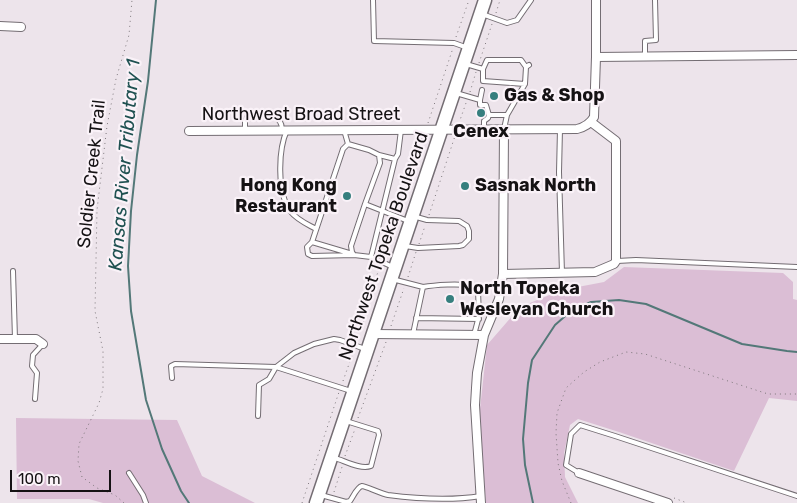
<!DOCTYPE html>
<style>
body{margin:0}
#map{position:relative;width:797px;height:503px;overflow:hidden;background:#ede4eb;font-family:Rubik,sans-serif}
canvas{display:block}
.scale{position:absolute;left:10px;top:470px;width:101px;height:22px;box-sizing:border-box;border:2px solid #151214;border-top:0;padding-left:6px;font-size:15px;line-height:18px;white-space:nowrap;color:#151214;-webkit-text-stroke:4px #faf2f8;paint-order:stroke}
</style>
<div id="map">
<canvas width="797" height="503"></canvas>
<div class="scale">100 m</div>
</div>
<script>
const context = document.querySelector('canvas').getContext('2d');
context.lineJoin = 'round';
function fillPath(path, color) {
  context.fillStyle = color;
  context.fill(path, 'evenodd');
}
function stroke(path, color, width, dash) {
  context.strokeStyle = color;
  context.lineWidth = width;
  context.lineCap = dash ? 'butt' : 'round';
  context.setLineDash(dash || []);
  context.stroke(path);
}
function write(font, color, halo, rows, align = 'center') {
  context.font = font + ' Rubik,sans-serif';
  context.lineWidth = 4.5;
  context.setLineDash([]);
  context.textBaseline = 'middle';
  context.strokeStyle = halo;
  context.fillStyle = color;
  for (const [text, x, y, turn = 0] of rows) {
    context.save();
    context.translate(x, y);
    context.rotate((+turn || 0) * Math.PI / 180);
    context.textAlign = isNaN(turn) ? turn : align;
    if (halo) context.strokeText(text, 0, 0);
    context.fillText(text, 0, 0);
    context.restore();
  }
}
const green = new Path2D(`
 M624,267L783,273L793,282V299L797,300V401L769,398L734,471L619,432L578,419L570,425L564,453L565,477L578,503H486L479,418L487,345L520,307L562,290L604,282Z
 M16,418L177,420L202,476L255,503H103L89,499H17Z`);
const stream = new Path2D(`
 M156,0L148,81L137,155L131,211L128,266L131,311L146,400L162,449L181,491L189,503
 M533,503L525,465L523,439L528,383L532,360L555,325L571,311L591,302L619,300L646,304L742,344L787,351L797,352`);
const path = new Path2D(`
 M496,13L500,0
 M456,37L469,0
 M479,63L492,24
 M470,92L476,72
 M428,123L453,48
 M459,123L466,103
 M398,210L422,138
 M429,215L455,136
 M419,244L425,226
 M384,256L395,221
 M408,277L416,252
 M391,326L404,288
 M356,341L365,317L368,301L380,266
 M343,381L354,350
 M358,418L386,342
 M345,456L355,429
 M334,492L342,467
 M674,498L687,503
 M124,503L115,495L97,488L82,477L78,461L79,444L99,403L103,389V351L95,311L97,210L107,126L116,79L129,35L132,0
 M302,503L339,392
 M571,503L562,481L558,463L556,433L557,413L566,388L584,372L600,362L626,352L645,354L768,394H797`);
const lane = new Path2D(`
 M373,0L374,41L454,43L468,48
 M482,14L507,23L517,20L531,0
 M645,57V41L656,40L655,0
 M466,64L483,69L487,60H521L526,67
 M483,69V81L525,84
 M456,93L480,100V105H486L489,115H507
 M480,100L482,90
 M484,129V121L488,118L489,115
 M504,129L507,115L525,84L526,67L529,65
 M560,129L559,172L562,273
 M245,130V121L248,115C262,115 282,111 282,130
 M287,130C278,150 277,192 290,211C297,220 307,224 316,229
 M344,130L348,144L369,150L379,155L380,163L365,204
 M348,144L343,149L312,242L307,247L308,254L312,256L354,255
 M379,155L395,159L398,154L401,130
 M312,242L349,253
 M405,246L418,248L459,246L463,245L469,239V231L467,226L459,221L427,220L413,216
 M371,257L395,159
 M617,261L636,260L797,267
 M393,267L371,257L354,255L352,252L351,246L365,204L408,221
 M13,271L15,339
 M392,279L423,287L413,334
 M423,287C434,285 461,283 470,286C472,286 477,290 478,291L479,316L474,335
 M416,318L479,319
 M172,378L171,366L175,364L276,367L351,391
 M35,399L37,373L32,366L33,355L43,344
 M258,416L259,385L269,379L276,367L294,353L314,344L334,339L340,340L365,349
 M335,458C345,461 361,470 371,466L379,435L378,431L346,421
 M129,473L143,495L146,503
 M579,473L566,465L571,434L580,425L615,436L797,496
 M321,495L346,502L350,501C353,497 357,487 362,486C365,486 382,494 388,495C419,499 450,501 481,496`);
const street = new Path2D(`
 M0,26L21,27
 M596,57L797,55
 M189,131L577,129C585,127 590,124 594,117L596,57V0
 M503,274L595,272L614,264L616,261V141L591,122
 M373,334L484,335
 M0,339H36L43,344
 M579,473L668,503
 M481,503L475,405L476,388L477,373L484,335L499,299L503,274L504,129`);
const primary = new Path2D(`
 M316,503L485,0`);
const markers = [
 [494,96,5,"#367f7e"],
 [481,113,5,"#367f7e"],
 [465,186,5,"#367f7e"],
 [347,196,5,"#367f7e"],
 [450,299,5,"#367f7e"]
];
const poiNames = [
 ["Gas & Shop",504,96],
 ["Cenex",481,132,"center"],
 ["Hong Kong",337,186,"right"],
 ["Restaurant",337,207,"right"],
 ["Sasnak North",475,186],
 ["North Topeka",460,289],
 ["Wesleyan Church",460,310]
];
const streetNames = [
 ["Northwest Broad Street",301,115],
 ["Soldier Creek Trail",92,174,-84],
 ["Northwest Topeka Boulevard",384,246,-71]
];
const waterNames = [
 ["Kansas River Tributary 1",125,165,-85]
];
fillPath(green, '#dbbed5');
stroke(stream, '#537878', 2);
stroke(lane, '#746d73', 6);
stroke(street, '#746d73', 10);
stroke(primary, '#746d73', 15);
stroke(path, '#7d777b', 1, [1, 4]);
stroke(lane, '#fff', 4);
stroke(street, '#fff', 8);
stroke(primary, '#fff', 12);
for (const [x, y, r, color] of markers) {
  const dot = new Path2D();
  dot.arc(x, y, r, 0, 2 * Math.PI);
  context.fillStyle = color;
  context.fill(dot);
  stroke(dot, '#faf2f8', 2);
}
write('bold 18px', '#151214', '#faf2f8', poiNames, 'left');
write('18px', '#151214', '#faf2f8', streetNames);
write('italic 19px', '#1f5151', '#faf2f8', waterNames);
</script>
